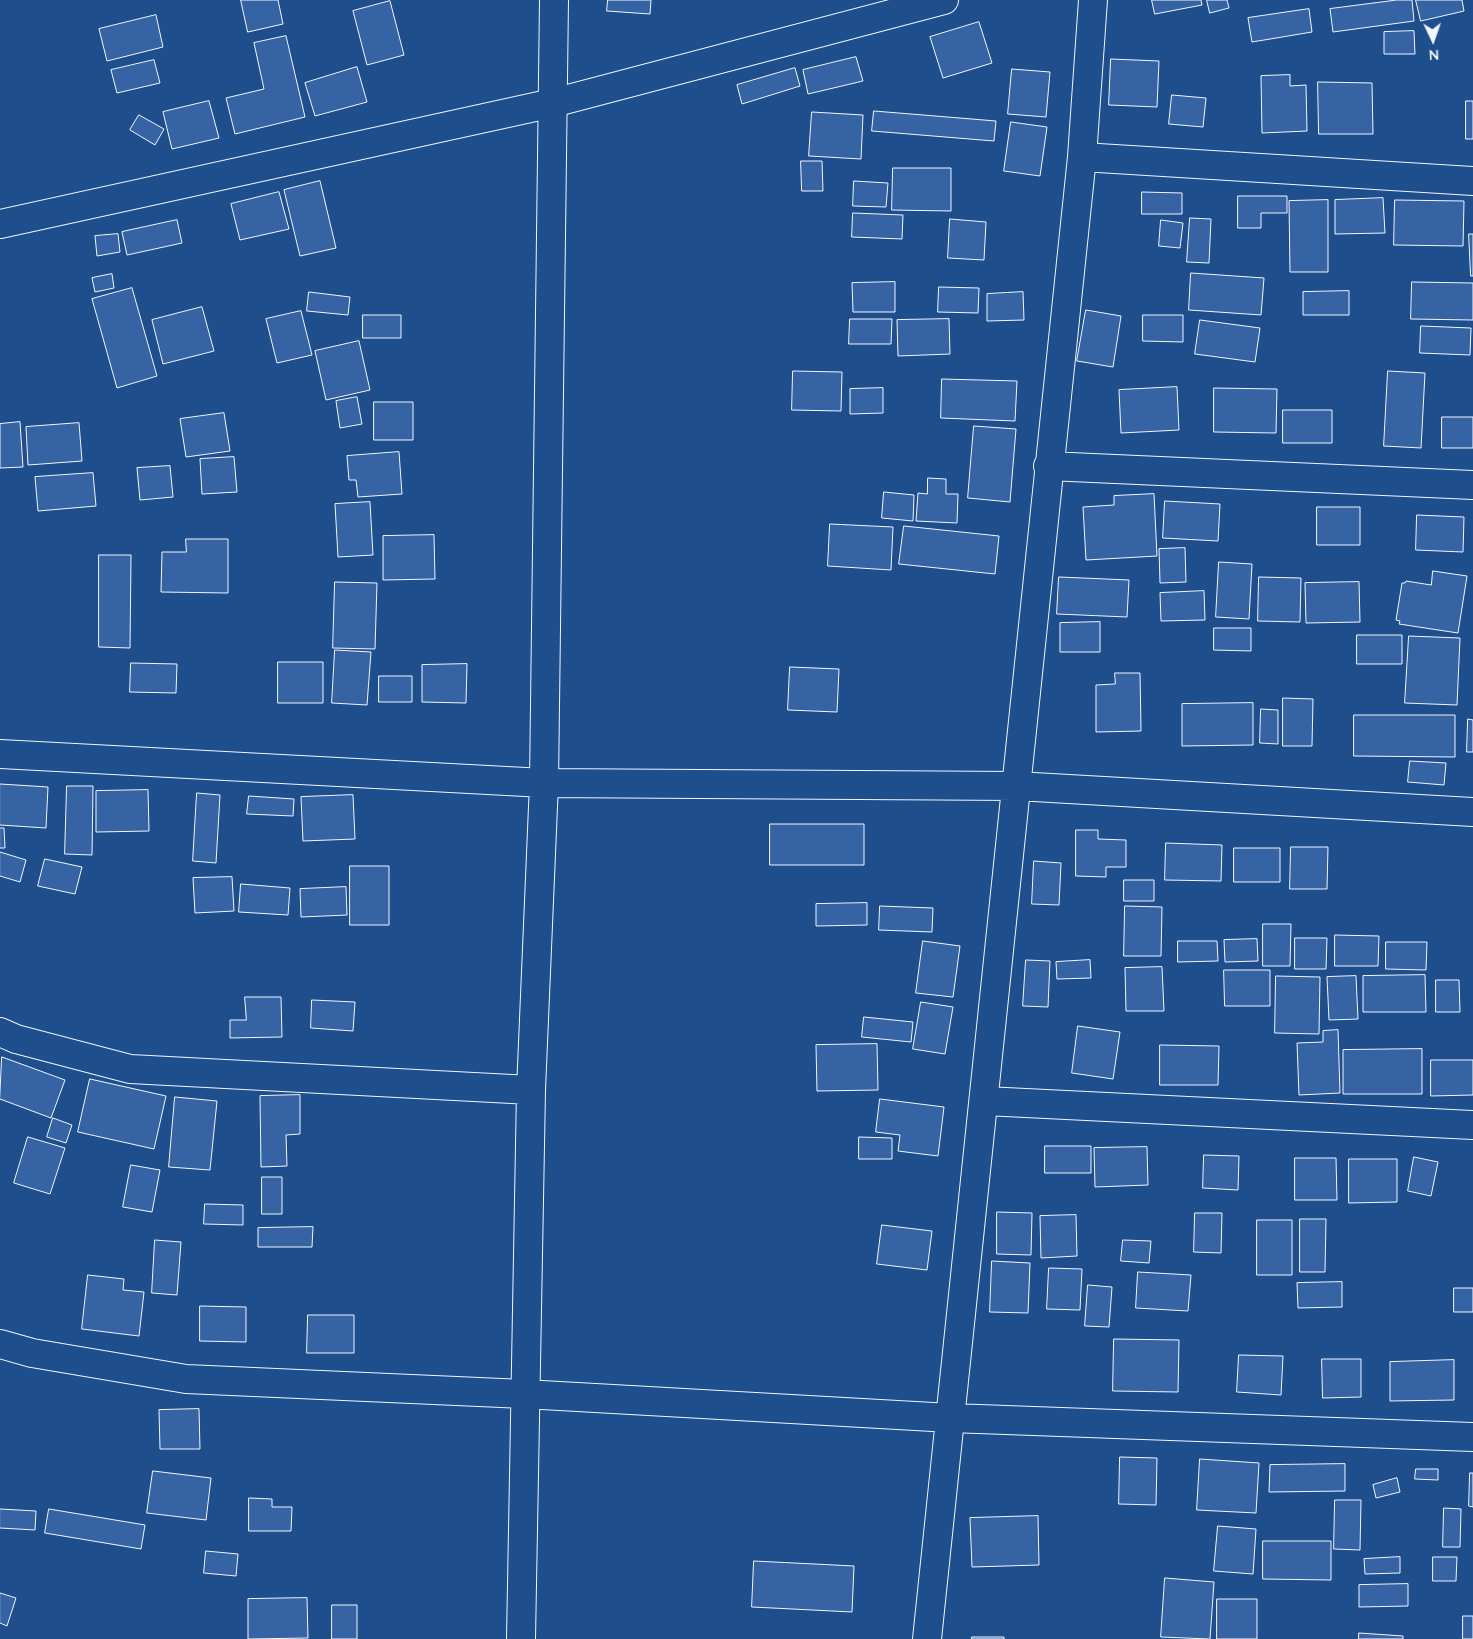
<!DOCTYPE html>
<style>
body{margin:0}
#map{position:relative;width:1473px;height:1639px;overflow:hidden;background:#1f4e8c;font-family:Quicksand,sans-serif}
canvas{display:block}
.north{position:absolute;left:1408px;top:15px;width:50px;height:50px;-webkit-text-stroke:4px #1f4e8c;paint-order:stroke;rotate:177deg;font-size:14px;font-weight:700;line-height:20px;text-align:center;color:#f2f6ff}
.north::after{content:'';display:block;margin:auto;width:18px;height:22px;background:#f2f6ff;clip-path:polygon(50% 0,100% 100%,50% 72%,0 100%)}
</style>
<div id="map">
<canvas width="1473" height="1639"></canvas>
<div class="north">N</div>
</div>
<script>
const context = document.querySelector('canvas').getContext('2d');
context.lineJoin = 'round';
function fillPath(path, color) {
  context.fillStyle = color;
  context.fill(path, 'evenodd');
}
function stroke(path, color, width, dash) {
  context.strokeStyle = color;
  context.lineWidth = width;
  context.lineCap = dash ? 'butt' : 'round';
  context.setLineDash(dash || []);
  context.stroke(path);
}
const building = new Path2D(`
 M241,0H278L283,24L248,32Z
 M608,0H651L650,14L607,11Z
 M1152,0H1201L1202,5L1155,14Z
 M1207,0H1227L1229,8L1210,13Z
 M1397,0H1412L1414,21L1333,32L1330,9Z
 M1416,0H1462L1464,11L1421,21Z
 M390,1L404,55L367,65L353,11Z
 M1309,9L1312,32L1252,42L1248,18Z
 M156,15L163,47L107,61L99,29Z
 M979,22L992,63L943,78L930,37Z
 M1414,31L1415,54H1384V32Z
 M286,36L305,117L235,134L226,98L264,89L254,43Z
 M856,57L863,81L808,94L803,70Z
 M1111,59L1159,61L1157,107L1109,105Z
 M154,60L160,83L117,93L111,70Z
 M357,67L367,102L315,116L305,83Z
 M795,68L800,86L742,104L737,85Z
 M1012,69L1050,72L1046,117L1008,114Z
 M1290,75V86L1306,85L1307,131L1262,133L1261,76Z
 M1318,82L1372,83L1373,134H1319Z
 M1172,95L1206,98L1203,127L1169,124Z
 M209,101L219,138L172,149L163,112Z
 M1466,101H1473V139H1466Z
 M874,111L996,121L994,141L872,131Z
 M812,112L863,115L861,159L809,156Z
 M139,115L164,129L155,145L130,130Z
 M1011,122L1047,127L1040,176L1004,171Z
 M801,161H822L823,191H802Z
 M893,168H951V211L892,210Z
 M320,181L336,248L300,256L284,190Z
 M854,181L888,183L886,207L853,206Z
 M279,192L289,229L240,240L231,204Z
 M1142,192L1182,193V214H1142Z
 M1238,196H1287V213H1261V228H1238Z
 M1383,198L1385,233L1335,234V200Z
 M1328,200V272H1290L1289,201Z
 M1395,200L1464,201L1463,246L1394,245Z
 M853,213L903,215L902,239L852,237Z
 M1190,218L1211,219L1209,263L1187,262Z
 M950,219L986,222L984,260L948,258Z
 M177,220L182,243L127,255L122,232Z
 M1161,220L1183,223L1180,248L1159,246Z
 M118,234L120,252L97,256L95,236Z
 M1469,234H1473V276H1471Z
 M1191,273L1264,278L1261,315L1189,310Z
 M112,274L114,288L95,292L92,278Z
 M895,282V312H853L852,283Z
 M1412,282L1473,283V320L1411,319Z
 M939,287L979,288L978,313L938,312Z
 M132,288L157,376L117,388L92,299Z
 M1349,291V315H1303V292Z
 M309,292L350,297L348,315L307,311Z
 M1023,292L1024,320L987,321V294Z
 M202,307L214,351L163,364L152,320Z
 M1086,310L1121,316L1113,367L1077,361Z
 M301,311L312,355L277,363L266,319Z
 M363,315H401V338H363Z
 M1143,315H1183V342L1143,341Z
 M850,319H892L891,344H849Z
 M949,319L950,354L898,356L897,320Z
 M1200,320L1260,328L1255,362L1195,354Z
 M1421,326L1471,328L1470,355L1420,353Z
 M359,341L370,390L326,400L315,351Z
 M793,371L842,372L841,411L792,410Z
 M1388,371L1425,373L1421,448L1384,446Z
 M942,379L1017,381L1015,421L941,418Z
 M1177,387L1179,430L1121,433L1119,390Z
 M883,388V413L850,414V389Z
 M1214,388L1277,389L1276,433L1214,432Z
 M357,397L362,424L340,428L336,401Z
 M374,402H413V440H374Z
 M1283,410H1332V443H1283Z
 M224,413L230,451L186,457L180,419Z
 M1442,417H1473V448H1442Z
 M20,422L23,467L0,468V424Z
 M79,423L82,461L28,465L26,427Z
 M974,426L1016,429L1010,502L968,498Z
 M399,452L402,494L358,497L356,480H349L347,456Z
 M234,457L237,492L202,494L200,459Z
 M170,466L173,497L140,500L137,468Z
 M93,473L96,506L38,511L35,477Z
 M928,478L946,479V494H958L957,523L916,521L918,493L927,494Z
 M884,492L914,495L913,521L882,518Z
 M1154,494L1157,556L1086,560L1083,507L1114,505V496Z
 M1165,501L1220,504L1218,541L1163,538Z
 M370,502L373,555L338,557L335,504Z
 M1317,507H1360V545H1317Z
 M1417,515L1464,517L1463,552L1416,550Z
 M830,524L893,527L891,570L828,566Z
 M904,526L999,536L995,574L899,564Z
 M434,535L435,579L383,580V536Z
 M186,539H228V593L161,592L162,552H186Z
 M1185,548L1186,582L1160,583L1159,549Z
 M99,555H131L130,648L99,647Z
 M1219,562L1252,564L1249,619L1216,617Z
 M1433,571L1467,576L1458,633L1399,624L1400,621L1396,620L1402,583H1405L1406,581L1431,585Z
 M1059,577L1129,580L1127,617L1057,614Z
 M1259,577L1301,578L1300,622L1258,621Z
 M335,582L377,583L375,649L333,648Z
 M1359,582L1360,622L1306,623L1305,583Z
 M1204,591L1205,620L1161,621L1160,593Z
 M1100,622V652H1060V623Z
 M1214,628H1251V651L1214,650Z
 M1357,635H1402V664H1357Z
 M1409,636L1460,638L1457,705L1405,703Z
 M335,650L371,652L367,705L332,703Z
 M278,662H323V703H278Z
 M131,663L177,664L176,693L130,692Z
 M467,664L466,703L422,702V665Z
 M790,667L839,669L837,712L788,710Z
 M1115,673H1140L1141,731L1096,732V685L1115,684Z
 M379,676H412V702H379Z
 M1283,698L1313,699L1312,746H1283Z
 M1253,703V745L1182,746V704Z
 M1261,709L1278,710V744L1260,743Z
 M1354,715H1455V757L1354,756Z
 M1468,719L1473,720V752H1467Z
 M1410,761L1446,763L1444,785L1408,782Z
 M0,784L48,787L46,828L0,825Z
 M67,786H93L92,855L65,854Z
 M148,790L149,831L96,832V791Z
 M197,793L220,795L216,863L193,861Z
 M353,795L355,839L303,841L301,797Z
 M249,796L294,799L293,816L247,814Z
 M770,824H864V865H770Z
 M0,828H4L5,848H0Z
 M1076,830H1098V839L1126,840V867H1106V877L1076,876Z
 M1166,843L1222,845L1221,881L1165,880Z
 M1291,847H1328L1327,889H1290Z
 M1234,848H1280V882H1234Z
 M0,852L26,860L20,882L0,876Z
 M45,859L82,867L75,894L38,886Z
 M1034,861L1061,863L1059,905L1032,904Z
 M350,866H389V925H350Z
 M232,877L234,911L195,913L193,878Z
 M1124,880H1154V901H1124Z
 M241,884L290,888L288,915L239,912Z
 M346,887L347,915L301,917L300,889Z
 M867,903V925L816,926V904Z
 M880,906L933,908L932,932L879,930Z
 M1125,906L1162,907L1161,956H1124Z
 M1263,924H1291L1290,966H1263Z
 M1335,935L1379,936L1378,966H1335Z
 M1295,938H1327L1326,969H1295Z
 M1257,939L1258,961L1225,962L1224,940Z
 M923,941L960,946L953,997L916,993Z
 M1178,941H1217L1218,961L1178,962Z
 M1386,942H1427L1426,970L1386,969Z
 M1026,960L1050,961L1048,1007L1023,1006Z
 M1090,960L1091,978L1057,979L1056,962Z
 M1162,967L1164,1011H1126L1125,968Z
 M1224,970H1270V1006H1225Z
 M1425,975L1426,1012H1363V976Z
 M1276,976L1320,977L1319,1034L1275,1033Z
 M1356,976L1358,1019L1329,1020L1327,977Z
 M1436,980H1459L1460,1012H1436Z
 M245,997H281L282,1037L230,1038V1020H246Z
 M312,1000L355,1002L353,1031L311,1028Z
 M921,1002L953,1007L945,1054L913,1049Z
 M864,1017L913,1022L911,1042L862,1037Z
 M1078,1026L1120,1032L1113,1079L1072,1073Z
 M1338,1030L1340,1093L1299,1095L1297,1043L1323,1042V1031Z
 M877,1044L878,1090L817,1091L816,1045Z
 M1160,1045L1219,1046L1218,1085H1160Z
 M1422,1049V1094H1343V1050Z
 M2,1057L65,1080L51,1118L0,1099Z
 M1431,1060H1473V1095L1431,1096Z
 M90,1079L166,1096L154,1149L78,1132Z
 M300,1095V1134L286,1135L287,1166L261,1167L260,1096Z
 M175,1097L217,1101L210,1170L169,1167Z
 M880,1099L944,1107L938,1156L898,1151L900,1135L876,1132Z
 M53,1118L72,1125L66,1143L47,1137Z
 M28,1137L65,1148L50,1194L14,1183Z
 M859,1137L892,1138V1159H859Z
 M1045,1146H1091V1173H1045Z
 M1147,1147L1148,1185L1095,1187L1094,1148Z
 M1204,1155L1239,1156L1238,1190L1203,1188Z
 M1414,1157L1438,1162L1431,1196L1408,1191Z
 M1295,1158H1336L1337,1200H1295Z
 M1349,1159H1397V1202L1349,1203Z
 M131,1165L160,1170L152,1212L123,1207Z
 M262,1177H282V1214H262Z
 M205,1204L243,1205V1225L204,1224Z
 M997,1212L1032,1213L1031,1255L997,1254Z
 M1195,1213H1222L1221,1253L1194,1252Z
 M1076,1215L1077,1256L1041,1258L1040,1216Z
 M1300,1219H1326L1325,1272H1300Z
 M1257,1220H1292V1275H1257Z
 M882,1225L932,1231L927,1270L877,1264Z
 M313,1227L312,1247H258V1228Z
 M155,1240L181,1242L177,1295L152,1293Z
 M1123,1240L1151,1241L1149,1263L1121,1261Z
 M992,1261L1030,1263L1028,1313L990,1312Z
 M1049,1268L1082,1269L1080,1310L1047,1309Z
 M1138,1272L1191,1275L1188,1311L1136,1308Z
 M88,1275L124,1279L123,1290L144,1292L139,1336L82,1329Z
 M1342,1282V1307L1298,1308L1297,1283Z
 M1088,1285L1112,1287L1109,1327L1085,1326Z
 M1454,1288H1473V1312H1454Z
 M200,1306L246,1307V1342L200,1341Z
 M308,1315H354V1353H307Z
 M1114,1339L1179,1340L1178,1392L1113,1391Z
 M1239,1355L1283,1356L1281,1395L1237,1392Z
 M1322,1359H1361V1397L1323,1398Z
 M1454,1360V1400L1390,1401V1362Z
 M199,1409L200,1449H160L159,1410Z
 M1120,1457L1157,1458L1156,1505L1119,1504Z
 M1200,1459L1259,1463L1256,1513L1197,1510Z
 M1345,1464V1491L1269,1492L1270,1465Z
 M1416,1469H1438V1480L1415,1479Z
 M153,1471L211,1478L206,1520L147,1513Z
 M1470,1473H1473V1507L1469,1506Z
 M1397,1478L1400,1492L1376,1498L1373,1485Z
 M249,1498L272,1499V1507H292L291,1531H249Z
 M1335,1500H1361L1360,1550L1334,1549Z
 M1444,1508L1461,1509L1460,1547H1443Z
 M0,1509L36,1511L35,1530L0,1528Z
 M49,1509L145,1525L141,1549L45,1533Z
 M1038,1516L1039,1565L972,1567L970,1518Z
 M1218,1526L1256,1529L1253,1574L1214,1571Z
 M1263,1541H1331V1580L1263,1579Z
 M206,1551L238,1554L236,1576L204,1573Z
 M1400,1557V1573L1365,1574L1364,1559Z
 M1433,1557H1457L1456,1581H1433Z
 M754,1561L854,1566L852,1612L752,1607Z
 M1165,1578L1214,1582L1210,1639L1161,1637Z
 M1408,1584V1606L1359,1607V1585Z
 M0,1593L16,1598L7,1626L0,1623Z
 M307,1598L308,1638L248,1639V1599Z
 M1217,1599H1257V1639H1217Z
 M332,1605H357V1639H332Z
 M1463,1616H1473V1639H1463Z
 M1359,1633L1403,1636V1639H1359Z
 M972,1637H1004V1639H972Z`);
const minor = new Path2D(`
 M1082,157L1473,181
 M0,224L553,103L944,0
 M1048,466L1473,485
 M0,754L544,783L1016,786L1473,812
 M0,1032L16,1039L130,1069L531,1090
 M985,1101L1473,1125
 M0,1344L32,1353L186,1379L524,1394L951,1418L1473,1437
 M521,1639L531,1090L544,783L554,0
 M927,1639L1082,157L1093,0`);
fillPath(building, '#3563a3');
stroke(building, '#f2f6ff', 1);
stroke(minor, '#f2f6ff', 30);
stroke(minor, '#1f4e8c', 28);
</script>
